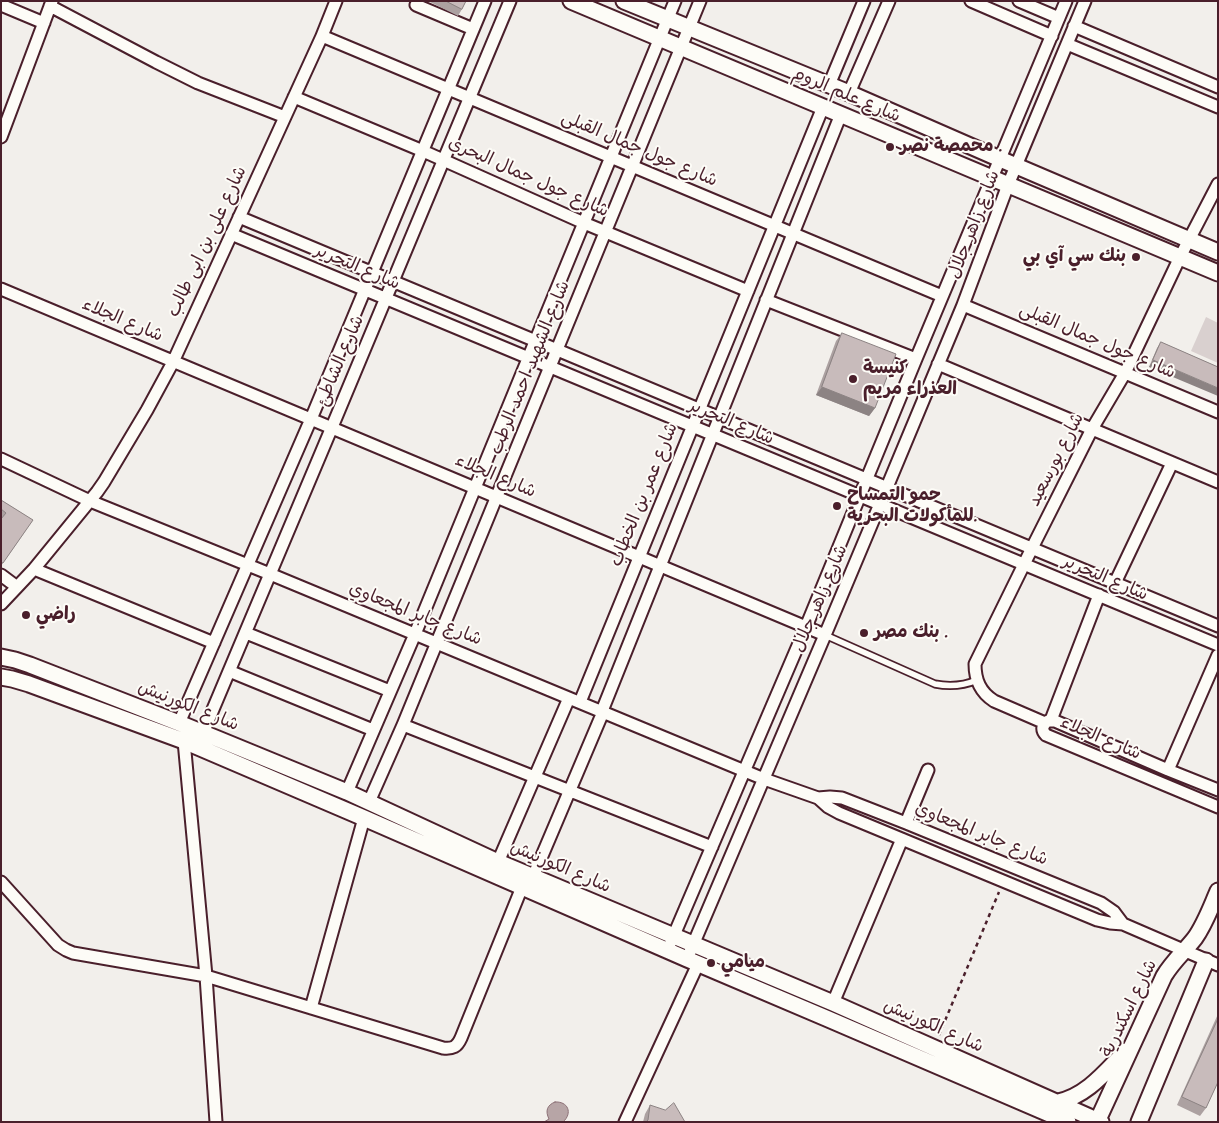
<!DOCTYPE html>
<meta charset="utf-8">
<style>
body{margin:0}
#map{position:relative;width:1219px;height:1123px;overflow:hidden;background:#f2efeb;font-family:Mynerve,sans-serif}
canvas{display:block}
.frame{position:absolute;inset:0;border:2px solid #4a1f2b;pointer-events:none}
</style>
<div id="map">
<canvas width="1219" height="1123"></canvas>
<div class="frame"></div>
</div>
<script>
const context = document.querySelector('canvas').getContext('2d');
context.lineJoin = 'round';
function fillPath(path, color) {
  context.fillStyle = color;
  context.fill(path, 'evenodd');
}
function stroke(path, color, width, dash) {
  context.strokeStyle = color;
  context.lineWidth = width;
  context.lineCap = dash ? 'butt' : 'round';
  context.setLineDash(dash || []);
  context.stroke(path);
}
function write(font, color, halo, rows, align = 'center') {
  context.font = font + ' Mynerve,"Playpen Sans Arabic",sans-serif';
  context.lineWidth = 4;
  context.setLineDash([]);
  context.textBaseline = 'middle';
  context.strokeStyle = halo;
  context.fillStyle = color;
  for (const [text, x, y, turn = 0] of rows) {
    context.save();
    context.translate(x, y);
    context.rotate((+turn || 0) * Math.PI / 180);
    context.textAlign = isNaN(turn) ? turn : align;
    if (halo) context.strokeText(text, 0, 0);
    context.fillText(text, 0, 0);
    context.restore();
  }
}
const green = new Path2D(`
 M1206,317L1218,323V363L1191,351Z`);
const water = new Path2D(`
 M555,1102C568,1101 573,1113 563,1122H544L549,1119C545,1111 547,1105 555,1102Z`);
const path = new Path2D(`
 M939,1035L999,892`);
const lane = new Path2D(`
 M825,635L935,684C950,687 963,686 977,680`);
const street = new Path2D(`
 M971,1L1052,36
 M1019,1L1059,18
 M1,5L44,23
 M416,5L473,29
 M50,6L156,62L198,83L285,117
 M1074,26L1218,87
 M322,36L942,296
 M1067,44L1218,107
 M829,85L864,1
 M849,93L889,1
 M294,97L423,151L584,223L748,291
 M1,137L52,1
 M239,217L1218,626
 M231,234L1218,645
 M1,289L825,635
 M766,300L916,359
 M963,305L1218,412
 M938,364L1092,429L1218,482
 M1,459L90,501L270,574L764,779L818,798L828,807L839,813L1097,920L1110,923L1123,924L1218,965
 M34,569L214,643
 M1,575L17,587
 M1115,583L1172,463
 M1,604L34,569L97,492L104,482L147,410L173,362L322,36L336,1
 M246,633L390,691
 M229,671L373,730
 M580,702L823,107
 M602,711L841,114
 M1051,720L1099,595
 M179,723L311,419L485,1
 M1045,723L994,701C980,692 975,680 975,664L1032,548L1092,429L1125,373L1180,257L1218,184
 M403,725L712,847
 M203,733L332,427L510,1
 M184,741L206,976L216,1122
 M1168,770L1218,655
 M1218,790L1168,770L1055,721H1048C1042,725 1041,730 1046,735L1218,807
 M347,792L415,634L675,1
 M818,798L830,797L842,798L906,823L1101,903L1114,912L1123,924
 M369,802L403,725L700,1
 M906,823L928,770
 M498,862L569,698
 M533,877L603,712
 M1,882L58,945L66,950L73,953L206,976L443,1048C453,1049 457,1047 461,1038L522,887
 M671,942L806,627L916,359L1066,1
 M687,959L825,635L880,504L963,305L1008,185L1085,1
 M833,1003L902,839
 M311,1008L364,818
 M625,1122L698,964`);
const secondary = new Path2D(`
 M571,1L1218,273
 M624,1L849,93L1000,159L1218,252
 M1,657L15,660L30,665L179,723L347,792L498,862L833,1003L1101,1122
 M1,677L12,679L29,684L184,741L364,818L687,959L826,1018L1068,1122
 M1058,1102C1087,1096 1106,1071 1126,1051
 M1097,1122L1164,976C1173,961 1185,951 1195,938C1205,924 1211,907 1218,891
 M1139,1122L1206,961`);
const wall = new Path2D(`
 M428,1H466L462,9L458,16Z
 M842,333L875,408L869,416L816,395L836,341Z
 M1161,342L1218,367H1149L1157,348Z
 M1,500L33,520L1,566Z
 M1218,1014V1082L1206,1108L1200,1116L1177,1105Z
 M650,1105L685,1122H643L645,1114Z`);
const shadedWall = new Path2D(`
 M1153,360L1218,388V396L1149,367Z
 M822,387L875,408L869,416L816,395Z`);
const building = new Path2D(`
 M446,1H466L462,9Z
 M842,333L896,354L875,408L822,387Z
 M1161,342L1218,367V388L1153,360Z
 M1,500L33,520L3,563L1,562V519L6,513L1,509Z
 M1218,1019V1082L1206,1108L1182,1097Z
 M674,1103L685,1122H646L648,1120L650,1105L665,1110Z`);
const markers = [
 [890,147,5,"#4a1f2b"],
 [1136,257,5,"#4a1f2b"],
 [853,379,5,"#4a1f2b"],
 [837,506,5,"#4a1f2b"],
 [26,615,5,"#4a1f2b"],
 [864,633,5,"#4a1f2b"],
 [711,963,5,"#4a1f2b"]
];
const streetNames = [
 ["شارع علم الروم",846,96,23],
 ["شارع جول جمال القبلى",639,150,23],
 ["شارع جول جمال البحرى",528,178,24],
 ["شارع زاهر جلال",975,225,-69],
 ["شارع على بن ابى طالب",208,242,-65],
 ["شارع التحرير",357,268,23],
 ["شارع الجلاء",122,321,23],
 ["شارع جول جمال القبلى",1097,342,23],
 ["شارع الشاطئ",341,361,-67],
 ["شارع الشهيد احمد الرطب",531,368,-68],
 ["شارع التحرير",731,423,23],
 ["شارع بورسعيد",1057,460,-63],
 ["شارع الجلاء",495,477,23],
 ["شارع عمر بن الخطاب",645,495,-68],
 ["شارع التحرير",1105,579,23],
 ["شارع زاهر جلال",821,599,-67],
 ["شارع جابر المجعاوي",415,615,22],
 ["شارع الكورنيش",188,707,22],
 ["شارع الجلاء",1100,739,23],
 ["شارع جابر المجعاوي",981,835,22],
 ["شارع الكورنيش",560,868,23],
 ["شارع اسكندرية",1130,1009,-64],
 ["شارع الكورنيش",933,1027,24]
];
const poiNames = [
 ["محمصة نصر .",900,147],
 ["بنك سي آي بي",1126,257,"right"],
 ["كنيسة",863,369],
 ["العذراء مريم",863,390],
 ["حمو التمساح",847,496],
 ["للمأكولات البحرية.",847,517],
 ["راضي",36,615],
 ["بنك مصر .",874,633],
 ["ميامي",721,963]
];
fillPath(green, '#d9d0cf');
fillPath(water, '#b7a5a6');
stroke(water, '#8b6f75', 1);
stroke(lane, '#4a1f2b', 9);
stroke(street, '#4a1f2b', 15);
stroke(secondary, '#4a1f2b', 19);
stroke(path, '#4a1f2b', 2.5, [4, 4]);
stroke(lane, '#fdfcf7', 5.5);
stroke(street, '#fdfcf7', 11);
stroke(secondary, '#fdfcf7', 15);
fillPath(wall, '#aca1a1');
fillPath(shadedWall, '#8c8383');
fillPath(building, '#c8bbbb');
stroke(building, '#8c8383', 1);
for (const [x, y, r, color] of markers) {
  const dot = new Path2D();
  dot.arc(x, y, r, 0, 2 * Math.PI);
  context.fillStyle = color;
  context.fill(dot);
  stroke(dot, '#fdfcf7', 2);
}
write('18px', '#4a1f2b', '#fdfcf7', streetNames);
write('bold 18px', '#4a1f2b', '#fdfcf7', poiNames, 'left');
</script>
